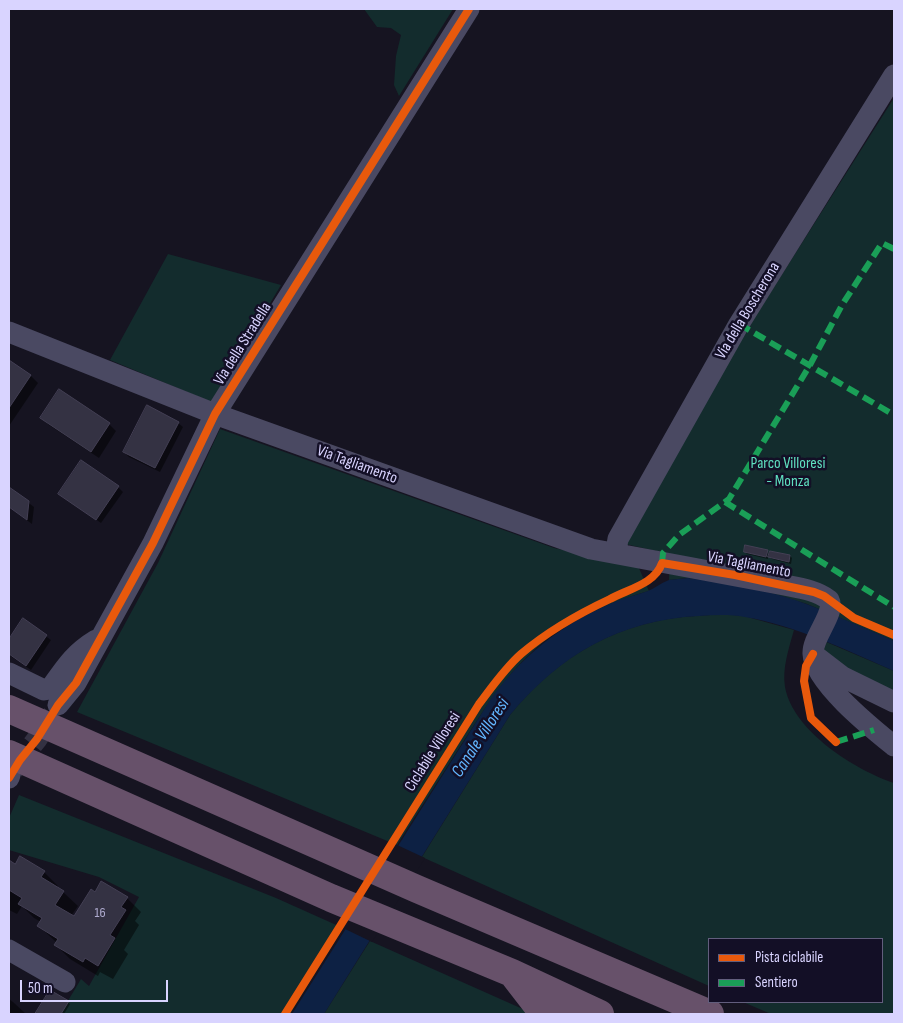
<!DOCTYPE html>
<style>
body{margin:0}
#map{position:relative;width:903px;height:1023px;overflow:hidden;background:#161421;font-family:"Sofia Sans Condensed",sans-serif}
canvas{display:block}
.frame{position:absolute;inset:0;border:10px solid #d9d4ff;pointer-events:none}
.legend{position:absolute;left:708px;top:938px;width:175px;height:65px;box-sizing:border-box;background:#130f26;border:1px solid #625e7d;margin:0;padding:6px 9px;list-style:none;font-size:15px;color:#d9d4ff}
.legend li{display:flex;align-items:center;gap:10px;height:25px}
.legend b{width:25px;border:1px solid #625e7d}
.scale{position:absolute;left:20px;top:980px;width:148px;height:22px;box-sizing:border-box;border:2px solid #d9d4ff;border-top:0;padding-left:6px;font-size:15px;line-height:18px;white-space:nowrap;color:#d9d4ff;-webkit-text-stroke:4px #130f26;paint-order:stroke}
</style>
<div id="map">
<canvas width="903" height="1023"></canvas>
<div class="frame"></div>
<ul class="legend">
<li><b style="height:6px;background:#e8590c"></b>Pista ciclabile</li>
<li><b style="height:6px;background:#1a9f57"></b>Sentiero</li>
</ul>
<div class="scale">50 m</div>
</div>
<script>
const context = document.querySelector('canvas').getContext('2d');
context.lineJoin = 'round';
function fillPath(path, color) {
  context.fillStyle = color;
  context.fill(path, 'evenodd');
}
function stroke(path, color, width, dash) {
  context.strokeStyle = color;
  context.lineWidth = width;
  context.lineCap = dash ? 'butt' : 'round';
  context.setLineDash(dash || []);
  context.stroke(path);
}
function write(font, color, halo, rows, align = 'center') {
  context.font = font + ' "Sofia Sans Condensed",sans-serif';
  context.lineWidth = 5;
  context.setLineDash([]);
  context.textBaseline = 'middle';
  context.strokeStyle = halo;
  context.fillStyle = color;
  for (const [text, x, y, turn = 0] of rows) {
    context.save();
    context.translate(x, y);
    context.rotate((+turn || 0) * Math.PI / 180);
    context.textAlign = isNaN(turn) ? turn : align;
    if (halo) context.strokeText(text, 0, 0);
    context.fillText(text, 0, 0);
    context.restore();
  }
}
const green = new Path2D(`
 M364,9H453L399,96L394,85L396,56L401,35L391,28L377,27Z
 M894,98V641L807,604L767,592L688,578L669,580L670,554L625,544L748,328Z
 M168,254L281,285L211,402L110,360Z
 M220,429L554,548L638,566L649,591C607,603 564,622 532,652C503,678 482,713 461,745C440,778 418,812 397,845L77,712L158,563Z
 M722,614L744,616L794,630C789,648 782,668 785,687C793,731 855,770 894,783V1014H771L743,1002H882V939H709V986L422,857L510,715C551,665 598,633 662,620C682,616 702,616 722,614Z
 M824,641L894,671V695L823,659Z
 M19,795L276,898L343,928L290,1014H60L81,979L89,986L139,897L99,877L9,850V818Z
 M370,941L534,1014H324Z`);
const water = new Path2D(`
 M688,578C728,583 771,590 809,605C838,616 866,629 894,641V671C846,650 797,626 745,617C729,614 714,615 699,616C620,620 560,655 510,715L324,1014H292L492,697C527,650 568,620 622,599C631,596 640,594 648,591C655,588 661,583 669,580C674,579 682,579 688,578Z`);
const pier = new Path2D(`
 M395,844L425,858L372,942L343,928Z`);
const shadow = new Path2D(`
 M9,361L30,375L38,383L9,426Z
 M42,418L109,424L116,431L99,458L49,425Z
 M178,423L183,427L160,472L129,457L124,452Z
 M118,487L123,492L101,523L60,494Z
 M9,488L34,507L32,524L9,507Z
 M767,551L770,554L771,552L790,556L792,558L791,564L772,559L768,556V559L747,554L745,552Z
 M23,620L51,640L31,670L9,655V641Z
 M9,862L15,866L44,872L58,886L57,888L63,892L78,906L71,916L74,918L95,893L127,898L141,912L135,921L139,925L124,950L128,954L113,979L100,972L98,976L70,959L56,945L57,943L39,926L41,922L34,918L22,906L17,914L9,910Z
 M50,992L70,1004L64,1014H37Z
 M9,999L13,1002L26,1014H9Z`);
const building = new Path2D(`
 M9,360L31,375L9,408Z
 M59,389L110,423L91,452L40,418Z
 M147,405L179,422L155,468L123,452Z
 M81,460L119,486L96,520L58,494Z
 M9,487L29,501L27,520L9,507Z
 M745,545L768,550L766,557L744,552Z
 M770,551L790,555L789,562L768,557Z
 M23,618L47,635L26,666L9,654V639Z
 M20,856L45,871L41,877L64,891L55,905L74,916L91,889L95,892L101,881L128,897L121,907L126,910L110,935L115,938L98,966L85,958L83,962L54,945L58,939L37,926L42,918L18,904L22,898L9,890V860L15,864Z
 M50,990L69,1001L61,1014H35Z`);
const minorTunnel = new Path2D(`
 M13,770L37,739L53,714`);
const minor = new Path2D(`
 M9,332L215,414L591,549L784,585C799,588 816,590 829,600C836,613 812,637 813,654C814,682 873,729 894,746
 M619,553L617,545L618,539L739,324L894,75
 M817,657L843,677L894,702
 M9,673L44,690L50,689C65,668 73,654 96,640
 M58,705L76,683L153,543L215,414L469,9
 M9,778L10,775
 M9,950L65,982`);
const highway = new Path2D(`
 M9,709L417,889L710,1014
 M9,754L331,898L512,973L600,1014
 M515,977L539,1008L553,1014`);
const quiet = new Path2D(`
 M739,324L894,415
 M725,502L894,607
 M662,563L663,553L679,535L729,499L810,365L842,305L882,243L894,249
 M836,742L874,730`);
const cycleway = new Path2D(`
 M813,654L806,666L804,681L811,718L836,742
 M9,778L20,760L37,739L58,705L76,683L153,543L215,414L469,9
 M285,1014L479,704C492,687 505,668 521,654C548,631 578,614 610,599C628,589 655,584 662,563L735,575L814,592L824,596L854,618L894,635`);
const numberNames = [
 ["16",100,913]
];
const streetNames = [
 ["Via della Boscherona",748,311,-59],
 ["Via della Stradella",243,344,-58],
 ["Via Tagliamento",357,465,20],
 ["Via Tagliamento",749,565,11],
 ["Ciclabile Villoresi",433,752,-58]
];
const parkNames = [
 ["Parco Villoresi",788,464],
 ["- Monza",788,482]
];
const waterNames = [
 ["Canale Villoresi",481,738,-57]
];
fillPath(green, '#132c2d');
fillPath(water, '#0d2144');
fillPath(pier, '#161421');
fillPath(shadow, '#0007');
fillPath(building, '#343243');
stroke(building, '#433f54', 1);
stroke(minorTunnel, '#333142', 21, [21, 11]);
stroke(minor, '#4a4962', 21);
stroke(highway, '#67516a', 28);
stroke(quiet, '#1a9f57', 6, [12, 6]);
stroke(cycleway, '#e8590c', 8);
write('14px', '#b0acd0', null, numberNames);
write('16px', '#d9d4ff', '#130f26', streetNames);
write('16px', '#5fe0c0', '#130f26', parkNames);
write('italic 18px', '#62b6ff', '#130f26', waterNames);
</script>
